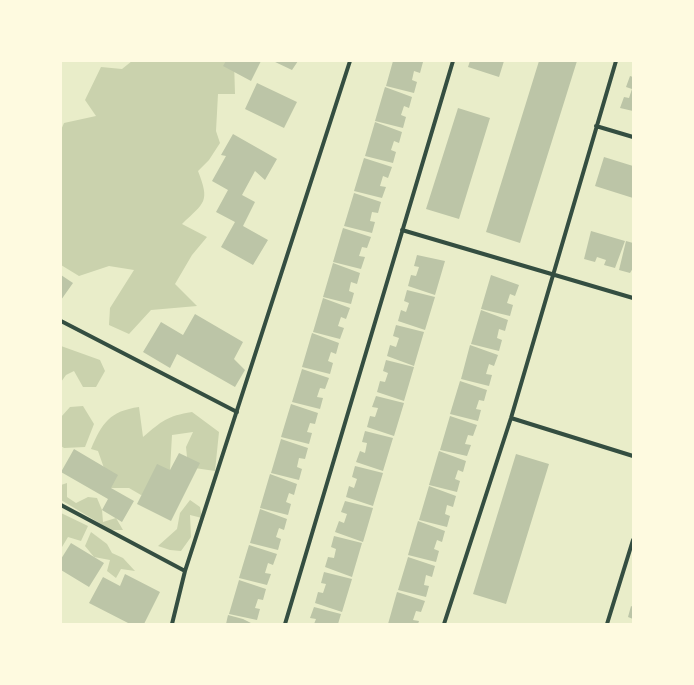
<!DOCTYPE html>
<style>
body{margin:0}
#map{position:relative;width:694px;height:685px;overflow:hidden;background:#e9edc9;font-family:Mulish,sans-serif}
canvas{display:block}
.frame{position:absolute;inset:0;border:62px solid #fefae0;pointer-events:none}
</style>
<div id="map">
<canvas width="694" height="685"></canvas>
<div class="frame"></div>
</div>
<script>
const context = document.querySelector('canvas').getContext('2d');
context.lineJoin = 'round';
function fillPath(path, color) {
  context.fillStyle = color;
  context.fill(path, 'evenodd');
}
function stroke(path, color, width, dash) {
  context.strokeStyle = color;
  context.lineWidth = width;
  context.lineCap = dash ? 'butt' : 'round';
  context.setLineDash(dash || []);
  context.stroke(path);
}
const green = new Path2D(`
 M132,61H234L235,94H218L216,131L220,143L209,160L198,171C210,202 205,202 182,224L207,237L192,255L175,284L197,306L151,310L129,334L109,325L110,308L134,270L109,266L79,276L61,265V130L64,123L96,116L85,100L101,67L122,69Z
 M61,346L100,360L105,371L96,387H83L74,371L66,375L61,382Z
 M83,406L94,424L85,447L64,448L61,446V417L70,407Z
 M139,407L143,437C162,421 167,416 192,412L219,432L215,471L188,467L186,447L193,432L172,435L170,470L154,493L141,495L129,488H111L98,451L91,449C102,423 110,411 139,407Z
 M67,483V497L76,503L88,497L97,498L102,510L103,522L116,518L123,530H111L61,500V485Z
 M190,500L200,507L202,518L190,515L191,537L181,551L170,550L158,546L177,529L180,513Z
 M61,513L88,526L81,541L68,537L62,547Z
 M91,532L107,544L112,553L123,558L135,571L121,569L116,578L107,571L110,560L94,557L85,546Z`);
const building = new Path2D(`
 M226,61H261L251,81L223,66Z
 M273,61H298L292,70Z
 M393,61L423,62L420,73L414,71L412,80L417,82L414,93L386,86Z
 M470,61H504L499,77L468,67Z
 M539,61H577L520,243L486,232Z
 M630,76L633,77V111L620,108L624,97L629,98L632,89L626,87Z
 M257,83L297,102L284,128L245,109Z
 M385,87L412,97L409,108L404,106L401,115L406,117L403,128L375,121Z
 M458,108L490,118L459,219L426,209Z
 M375,122L402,132L399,143L394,141L391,150L396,152L393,163L365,156Z
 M233,134L277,159L265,180L255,171L242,195L255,202L243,226L268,240L253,265L221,247L235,222L216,212L228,190L212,181L226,156L221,155Z
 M604,157L633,166V198L595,186Z
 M364,158L392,167L388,178L383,176L380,186L386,187L382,198L354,191Z
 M354,193L381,202L378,213L372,212L370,221L375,222L372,233L344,226Z
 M343,228L371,237L367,248L362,247L359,256L365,257L361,269L333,262Z
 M591,231L625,241L615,268L604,265L606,260L597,257L595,262L584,259Z
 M626,241L633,243V268L630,273L619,270Z
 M417,255L445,261L435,295L408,286L411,275L416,276L419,267L414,266Z
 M333,263L360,273L357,284L351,282L349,291L354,293L351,304L323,297Z
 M61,275L73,283L61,300Z
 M491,275L519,285L515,296L510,294L507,303L513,305L510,316L481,309Z
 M407,290L435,297L425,330L398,321L401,310L406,312L409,303L404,301Z
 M323,298L350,308L346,319L341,317L338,326L344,328L340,339L313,332Z
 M481,310L508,320L505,331L499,329L497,338L502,340L499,351L471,344Z
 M195,314L243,342L234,359L245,370L235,387L177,354L170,368L143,352L161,322L183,335Z
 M396,325L424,332L414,366L387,356L390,345L396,347L399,338L393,336Z
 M312,333L339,343L336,354L331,352L328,361L333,363L330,374L302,367Z
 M470,345L498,355L494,366L489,364L486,374L492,375L489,386L461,379Z
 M386,360L414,367L404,401L377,392L380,381L385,382L388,373L383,371Z
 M302,369L329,378L325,389L320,388L317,397L323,398L320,409L292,402Z
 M460,381L487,390L484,401L479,400L476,409L481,410L478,421L450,414Z
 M376,396L404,403L394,436L367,427L370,416L375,417L378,408L372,407Z
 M291,404L318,413L315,424L310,423L307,432L312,433L309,444L281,437Z
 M450,416L477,425L473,436L468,435L465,444L471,445L467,456L440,450Z
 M365,431L393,438L383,471L356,462L360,451L365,453L367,443L362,442Z
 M281,439L308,448L305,459L299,458L297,467L302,469L299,480L271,473Z
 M74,449L118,475L111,488L134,501L122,522L102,510L108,499L61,472Z
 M439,451L466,461L463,472L458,470L455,479L460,481L457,492L429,485Z
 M179,453L200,463L171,521L137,504L157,464L170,470Z
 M516,454L549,464L506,604L473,594Z
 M355,466L383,473L373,506L346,497L349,486L354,488L357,479L352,477Z
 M270,474L297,484L294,495L289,493L286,502L291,504L288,515L260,508Z
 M429,486L456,496L453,507L447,505L445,514L450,516L447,527L419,520Z
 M345,501L373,508L363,542L335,532L339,521L344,523L347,514L341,512Z
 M260,509L287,519L284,530L279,528L276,537L281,539L278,550L250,543Z
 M418,521L445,531L442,542L437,540L434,549L439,551L436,562L408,555Z
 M334,536L362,543L352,577L325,567L328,557L334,558L336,549L331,547Z
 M71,543L104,563L89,587L61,570V559Z
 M249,545L277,554L273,565L268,563L265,573L271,574L267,585L239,578Z
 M408,557L435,566L432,577L426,575L424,585L429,586L426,597L398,590Z
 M324,572L352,579L342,612L315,603L318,592L323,593L326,584L321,583Z
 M125,574L160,592L144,624H130L89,603L103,577L120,586Z
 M239,580L266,589L263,600L258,599L255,608L260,609L257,620L229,614Z
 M397,592L425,601L421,612L416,611L413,620L419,621L418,624H388Z
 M631,606L633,607V619L628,617Z
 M314,607L341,614L338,624H314L316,619L310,618Z
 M228,615L243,619L253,624H226Z`);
const minor = new Path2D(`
 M596,126L633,137
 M402,230L633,298
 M61,321L237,412
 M511,418L633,456
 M61,505L185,571
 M172,624L185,571L350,61
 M285,624L453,61
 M444,624L511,418L616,61
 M607,624L633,540`);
fillPath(green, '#cad2ad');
fillPath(building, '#bcc5a7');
stroke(minor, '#344e41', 4);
</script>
